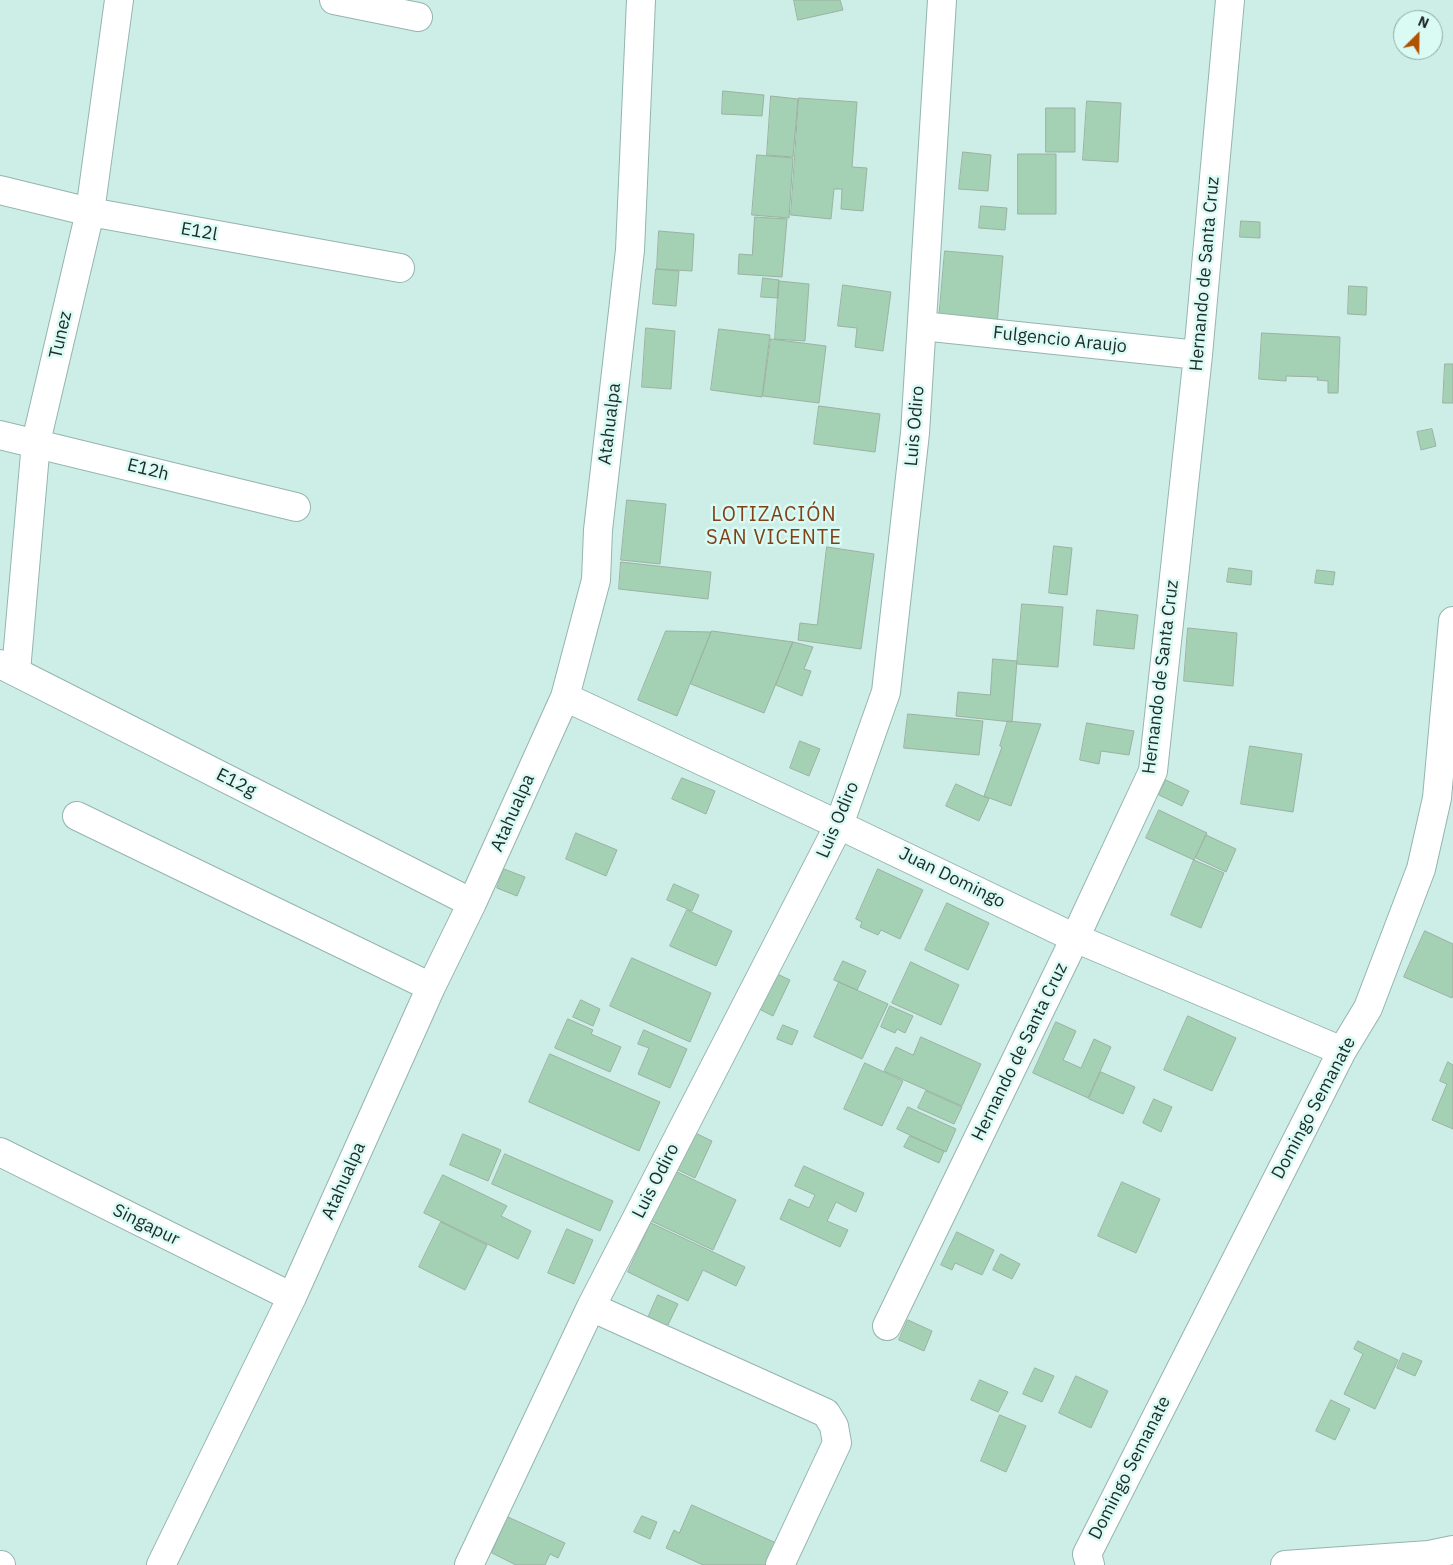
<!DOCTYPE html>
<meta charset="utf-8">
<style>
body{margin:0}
#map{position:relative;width:1453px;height:1565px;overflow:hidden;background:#cdede7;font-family:"IBM Plex Sans",sans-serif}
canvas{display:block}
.north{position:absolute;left:1393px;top:10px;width:50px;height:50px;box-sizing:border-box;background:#dafaf4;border:1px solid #8ea7a2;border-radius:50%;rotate:23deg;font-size:14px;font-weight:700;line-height:20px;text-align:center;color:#1d2a28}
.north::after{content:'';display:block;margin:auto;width:18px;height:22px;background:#b05300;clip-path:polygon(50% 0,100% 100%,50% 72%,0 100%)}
</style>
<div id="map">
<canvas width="1453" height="1565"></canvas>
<div class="north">N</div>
</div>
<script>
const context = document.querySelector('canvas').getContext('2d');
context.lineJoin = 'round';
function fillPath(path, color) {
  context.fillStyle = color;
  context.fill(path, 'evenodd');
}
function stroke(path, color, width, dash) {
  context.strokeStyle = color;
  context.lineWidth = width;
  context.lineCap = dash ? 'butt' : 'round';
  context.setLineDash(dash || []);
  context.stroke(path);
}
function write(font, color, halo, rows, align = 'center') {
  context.font = font + ' "IBM Plex Sans",sans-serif';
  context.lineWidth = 5;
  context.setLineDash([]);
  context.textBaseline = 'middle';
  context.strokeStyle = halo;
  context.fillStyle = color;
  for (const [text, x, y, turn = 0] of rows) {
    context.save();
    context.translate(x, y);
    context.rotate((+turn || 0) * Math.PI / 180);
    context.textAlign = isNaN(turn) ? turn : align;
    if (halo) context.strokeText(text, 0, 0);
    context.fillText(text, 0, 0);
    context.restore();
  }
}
const building = new Path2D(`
 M794,0H840L843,10L798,20Z
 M723,91L764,95L762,116L722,114Z
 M771,96L798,99L793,157L767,155Z
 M799,98L857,102L852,167L867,168L863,211L841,209L842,189H834L831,219L791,215Z
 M1087,101L1121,103L1118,162L1083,160Z
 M1046,108H1075V152H1046Z
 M963,152L991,155L988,191L959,189Z
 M1018,154H1056V214H1018Z
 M757,155L793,158L789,218L752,215Z
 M981,206L1007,208L1005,230L979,228Z
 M755,217L787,219L782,277L738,274L739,254L752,255Z
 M1241,221L1260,222V238L1240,237Z
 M659,231L694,234L692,271L657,269Z
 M945,251L1003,256L997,324L939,319Z
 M656,269L679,271L676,306L653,304Z
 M763,278L779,280L778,298L761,297Z
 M779,281L809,284L805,341L775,339Z
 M843,285L891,292L883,351L855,347L857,328L838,326Z
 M1349,286L1367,287L1366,315L1348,314Z
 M646,328L675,331L671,389L642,387Z
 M719,329L770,335L762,397L711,390Z
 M1262,333L1340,337L1338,393H1328V381L1317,380L1318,377L1286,376V381L1259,379Z
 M771,339L826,346L819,403L763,396Z
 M1445,364H1453V403H1443Z
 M819,406L880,414L875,452L814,444Z
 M1432,429L1436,446L1421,450L1417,432Z
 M627,500L666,504L660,564L621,560Z
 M1054,546L1072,548L1067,595L1049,593Z
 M827,547L874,554L861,649L798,640L800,623L817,625Z
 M621,562L711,572L708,599L619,589Z
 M1229,568L1252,571L1251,585L1227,582Z
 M1317,570L1335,572L1333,585L1315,583Z
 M1022,604L1063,607L1058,667L1017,664Z
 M1097,610L1138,615L1134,649L1094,645Z
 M1188,628L1237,633L1233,686L1184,681Z
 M666,631L711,632L677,716L638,700Z
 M712,631L793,642L764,713L691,684Z
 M793,642L813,647L804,669L811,671L802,696L776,685Z
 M993,659L1017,661L1012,722L956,716L958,692L990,695Z
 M908,714L983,721L979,755L904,748Z
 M1008,721L1041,724L1011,806L984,796L1002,747L1000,746Z
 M1087,723L1134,731L1129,755L1101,751L1099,764L1080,760Z
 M800,741L820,749L809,776L790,768Z
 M1250,746L1302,754L1293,812L1241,804Z
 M682,778L715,791L706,814L672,799Z
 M1166,780L1189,791L1182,806L1159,795Z
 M956,784L989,799L979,821L946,806Z
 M1159,810L1207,833L1194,860L1146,838Z
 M576,833L617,850L606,876L566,859Z
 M1206,835L1236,849L1226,872L1196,858Z
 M1194,860L1224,873L1201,928L1171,915Z
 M504,869L525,877L517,896L497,888Z
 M878,869L923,890L900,939L881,930L878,935L860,927L862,922L856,919Z
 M674,884L699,895L692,911L667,900Z
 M947,903L989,923L968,970L925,950Z
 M687,910L732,931L716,966L670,946Z
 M1425,931L1453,944V994L1452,998L1404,977Z
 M632,958L711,993L690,1042L610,1006Z
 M843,961L866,971L857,990L834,980Z
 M911,962L959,985L941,1025L892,1003Z
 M771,971L790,980L773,1016L755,1007Z
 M839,982L888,1004L862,1059L814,1037Z
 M581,1000L600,1009L593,1026L573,1017Z
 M890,1006L913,1016L905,1033L897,1029L895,1033L881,1027Z
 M1188,1016L1236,1038L1212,1091L1164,1070Z
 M568,1019L593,1030L591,1034L621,1047L610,1072L555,1048Z
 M1056,1022L1076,1031L1063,1060L1081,1068L1094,1039L1111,1047L1088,1098L1033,1073Z
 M783,1025L798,1031L792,1045L777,1039Z
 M644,1030L687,1049L670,1088L638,1074L649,1048L638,1044Z
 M921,1037L981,1064L962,1106L884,1071L896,1047L913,1055Z
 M550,1054L660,1102L639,1151L529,1102Z
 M1448,1062L1453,1065V1129L1432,1120L1447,1084L1440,1081Z
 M865,1063L903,1081L882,1126L844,1109Z
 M1101,1072L1135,1087L1123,1114L1089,1099Z
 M926,1091L962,1107L954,1124L918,1108Z
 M1154,1099L1172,1107L1161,1132L1143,1123Z
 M908,1107L956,1129L946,1152L897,1129Z
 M689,1130L712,1141L695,1178L672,1167Z
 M463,1134L501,1150L488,1181L450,1165Z
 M910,1136L944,1151L939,1163L904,1147Z
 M505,1154L613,1201L600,1231L492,1184Z
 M804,1166L864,1193L856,1212L836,1202L827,1221L848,1230L840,1247L780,1219L789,1199L809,1208L815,1195L795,1186Z
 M669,1168L736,1200L713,1250L645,1218Z
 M443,1175L507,1206L501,1216L531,1231L518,1259L424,1213Z
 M1122,1182L1160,1199L1136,1253L1098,1236Z
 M441,1222L487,1245L465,1290L419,1267Z
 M651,1223L745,1267L736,1286L703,1270L688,1301L628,1272Z
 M567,1229L593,1240L574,1284L548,1273Z
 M957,1232L994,1250L982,1275L955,1263L952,1270L941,1265Z
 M1001,1254L1020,1264L1012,1279L993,1270Z
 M658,1295L678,1304L666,1329L647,1320Z
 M908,1320L932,1331L924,1351L899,1340Z
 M1358,1341L1398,1360L1375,1409L1344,1394L1363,1354L1354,1349Z
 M1403,1353L1422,1361L1415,1376L1397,1368Z
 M1035,1368L1054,1376L1042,1402L1023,1394Z
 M1076,1376L1108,1391L1091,1428L1059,1413Z
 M980,1380L1008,1392L998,1412L971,1400Z
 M1331,1400L1350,1409L1335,1440L1316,1431Z
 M1000,1415L1026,1426L1006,1472L981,1461Z
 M692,1505L785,1547L777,1565H703L666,1548L674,1530L679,1533Z
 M642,1516L657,1522L650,1539L634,1532Z
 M508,1517L565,1543L558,1558L550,1554L545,1565H516L492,1553Z`);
const minor = new Path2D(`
 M334,0L418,17
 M0,190L90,212L400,268
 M922,326L1198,355
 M0,435L296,507
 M0,664L472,903
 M16,671L36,442L90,212L119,0
 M565,697L839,825L1075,938L1342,1051
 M77,816L431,987
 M0,1152L292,1297
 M591,1307L826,1413L834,1426L837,1443L780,1565
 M887,1326L1075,938L1153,771L1198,355L1230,0
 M0,1565H1
 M161,1565L292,1297L431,987L472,903L565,697L596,580L598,530L630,250L641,0
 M469,1565L591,1307L839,825L886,692L915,433L942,0
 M1090,1565L1087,1554L1342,1051L1368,1008L1421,869L1437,798L1453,621
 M1285,1565L1429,1555L1453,1550`);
const streetNames = [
 ["E12l",199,232,10],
 ["Hernando de Santa Cruz",1205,274,-85],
 ["Tunez",61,335,-77],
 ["Fulgencio Araujo",1060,340,6],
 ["Atahualpa",610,424,-83],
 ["Luis Odiro",915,426,-85],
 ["E12h",148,470,14],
 ["Hernando de Santa Cruz",1161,677,-83],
 ["E12g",236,783,27],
 ["Atahualpa",513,813,-66],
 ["Luis Odiro",838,820,-67],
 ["Juan Domingo",952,878,26],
 ["Hernando de Santa Cruz",1020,1052,-64],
 ["Domingo Semanate",1314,1108,-62],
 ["Atahualpa",344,1181,-66],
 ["Luis Odiro",656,1181,-63],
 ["Singapur",146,1225,26],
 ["Domingo Semanate",1130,1468,-63]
];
const quarterNames = [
 ["LOTIZACIÓN",774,515],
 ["SAN VICENTE",774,538]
];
fillPath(building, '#a4d0b4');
stroke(building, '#9ab2a2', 1);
stroke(minor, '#95b4af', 30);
stroke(minor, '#fff', 28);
write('18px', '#1d2a28', '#dafaf4', streetNames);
context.letterSpacing = '1px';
write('20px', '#7f4118', '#dafaf4', quarterNames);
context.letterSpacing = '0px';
</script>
